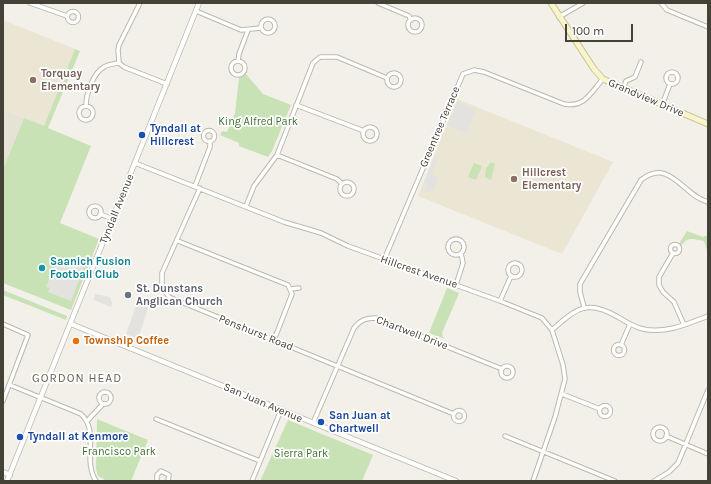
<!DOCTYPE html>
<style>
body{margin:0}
#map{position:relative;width:711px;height:484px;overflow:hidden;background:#f2f0e8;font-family:Karla,sans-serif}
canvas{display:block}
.frame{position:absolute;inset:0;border:4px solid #444137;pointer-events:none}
.scale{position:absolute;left:565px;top:24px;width:68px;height:18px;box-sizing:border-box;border:2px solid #444137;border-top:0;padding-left:5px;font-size:12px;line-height:14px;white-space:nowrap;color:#444137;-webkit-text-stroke:3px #fff;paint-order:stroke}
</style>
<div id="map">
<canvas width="711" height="484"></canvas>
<div class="frame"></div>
<div class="scale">100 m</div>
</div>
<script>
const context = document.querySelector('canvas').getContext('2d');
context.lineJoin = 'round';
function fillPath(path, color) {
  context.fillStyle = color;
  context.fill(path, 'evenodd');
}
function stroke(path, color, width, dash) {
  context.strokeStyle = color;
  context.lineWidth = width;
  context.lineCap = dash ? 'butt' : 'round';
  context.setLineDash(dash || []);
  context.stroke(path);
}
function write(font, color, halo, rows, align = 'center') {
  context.font = font + ' Karla,sans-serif';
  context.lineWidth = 3.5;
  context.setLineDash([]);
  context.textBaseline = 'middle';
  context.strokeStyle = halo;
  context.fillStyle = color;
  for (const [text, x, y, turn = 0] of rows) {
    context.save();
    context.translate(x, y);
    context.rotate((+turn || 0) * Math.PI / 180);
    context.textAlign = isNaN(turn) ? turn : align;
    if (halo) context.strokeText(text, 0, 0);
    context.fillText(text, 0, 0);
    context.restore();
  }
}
const residential = new Path2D(`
 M3,110L24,118L3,169Z`);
const education = new Path2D(`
 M3,20L75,49L44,127L3,110Z
 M457,99L613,162L562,254L418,196Z`);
const green = new Path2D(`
 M75,49L80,51L48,128L91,146L60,223L99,239L71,310L3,283V169L24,118L44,126Z
 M246,74L263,94L291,105L272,151L268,157L239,146V143L220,135L222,131L227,132L235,113L239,78Z
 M491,162L495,164L491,180L485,177L486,168Z
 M474,163L482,166L476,180L468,177Z
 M687,231L703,237L708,235V253L704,241C694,239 687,236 681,246L679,244Z
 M447,288L459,293L442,333L443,337L445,339L429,333Z
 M3,290L67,316L66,320L3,295Z
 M97,419L148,440L131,481H107L98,476L96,469Z
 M288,420L373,455L362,481H260Z`);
const parking = new Path2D(`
 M457,102L476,110L467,133L447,125Z
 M435,155L438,158L431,175L439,177L433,191L423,192L427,185L424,182Z
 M58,257L84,267L71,301L48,292L50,288L46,287Z
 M95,294L110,297L112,303L111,307L94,300Z
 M141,301L149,305L138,339L126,334L137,303Z`);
const minor = new Path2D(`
 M30,3L67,16
 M140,3L119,45L118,50L119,63L124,67L167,84
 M378,3L409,16L411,20
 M661,3L667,10L708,27
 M196,11L241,30L261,28
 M67.5 17a5.5 5.5 0 1 1 11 0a5.5 5.5 0 1 1-11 0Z
 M559,17L583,3
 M408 25a7 7 0 1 1 14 0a7 7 0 1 1-14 0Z
 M261 26a7 7 0 1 1 14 0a7 7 0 1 1-14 0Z
 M238,61L239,54L248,30
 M231 68a7 7 0 1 1 14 0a7 7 0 1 1-14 0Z
 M666 78a6 6 0 1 1 12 0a6 6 0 1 1-12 0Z
 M387 80a7 7 0 1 1 14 0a7 7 0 1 1-14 0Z
 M623,89L626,81L635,77L641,62
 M296,105L364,131
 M662,105L670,84
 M86,106C86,94 93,73 104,67C108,64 114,64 119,63
 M79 113a7 7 0 1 1 14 0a7 7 0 1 1-14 0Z
 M363 134a7 7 0 1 1 14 0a7 7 0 1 1-14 0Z
 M203.5 136a5.5 5.5 0 1 1 11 0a5.5 5.5 0 1 1-11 0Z
 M277,155L337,179L342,184
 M135,163L284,222L321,233L348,246L500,301L542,318L552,330L563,365L565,379L555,417L533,481
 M340 189a7 7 0 1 1 14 0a7 7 0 1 1-14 0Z
 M195,186L210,147V141
 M200,188L162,273V287L169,297L454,414
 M246,206L254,186L277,155L313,63L320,57H337L387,78
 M89 212a6 6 0 1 1 12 0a6 6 0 1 1-12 0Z
 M100,214L113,219
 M448 247a8 8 0 1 1 16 0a8 8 0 1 1-16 0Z
 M178,241L288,285L292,294L274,340
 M670.5 249a4.5 4.5 0 1 1 9 0a4.5 4.5 0 1 1-9 0Z
 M673,253L659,277V285L663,292L674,302L684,325
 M384,260L463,74L474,70L484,72L564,104C585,108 591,92 603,79
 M508 270a7 7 0 1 1 14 0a7 7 0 1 1-14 0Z
 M456,285L463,263L461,253
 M291,289L299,288
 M500,301L511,276
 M584,307L580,292V284L641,180C670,157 683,196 708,202
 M3,324L28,335L3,401
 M552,330C577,308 587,299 618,317C626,322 634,327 643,329C666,334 687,324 708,316
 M613.5 350a5.5 5.5 0 1 1 11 0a5.5 5.5 0 1 1-11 0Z
 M621,345L630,324
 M501 372a6 6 0 1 1 12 0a6 6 0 1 1-12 0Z
 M10,385L81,414C100,432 82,460 96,481
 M99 398a6 6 0 1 1 12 0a6 6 0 1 1-12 0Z
 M562,394L600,409
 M599.5 411a5.5 5.5 0 1 1 11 0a5.5 5.5 0 1 1-11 0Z
 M453.5 416a5.5 5.5 0 1 1 11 0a5.5 5.5 0 1 1-11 0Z
 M156,419L260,461
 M88,420L103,404
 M313,423L354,328C360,320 366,318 376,318L502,369
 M653 434a7 7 0 1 1 14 0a7 7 0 1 1-14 0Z
 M505,436L615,481
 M666,436L708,454
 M157,481V475L161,471L169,475L168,481
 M252,481L281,410
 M654,481L669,472L678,463L708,390`);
const tertiary = new Path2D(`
 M71,324L456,481
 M3,472L10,475
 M7,481L199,3`);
const secondary = new Path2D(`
 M551,3L594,69L603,79L708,124`);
const markers = [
 [33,80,4,"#8d6e63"],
 [142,135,4,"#1a4fb4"],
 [514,179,4,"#8d6e63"],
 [42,268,4,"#0f9aa8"],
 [128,295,4,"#6b7280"],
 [76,341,4,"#e8710a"],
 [321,422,4,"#1a4fb4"],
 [20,437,4,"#1a4fb4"]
];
const educationNames = [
 ["Torquay",41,74],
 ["Elementary",41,87],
 ["Hillcrest",522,173],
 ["Elementary",522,186]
];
const streetNames = [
 ["Grandview Drive",646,98,23],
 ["Greentree Terrace",440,127,-67],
 ["Tyndall Avenue",117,209,-68],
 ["Hillcrest Avenue",419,272,19],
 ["Penshurst Road",256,333,22],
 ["Chartwell Drive",412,333,21],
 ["San Juan Avenue",263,403,23]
];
const parkNames = [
 ["King Alfred Park",258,122],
 ["Francisco Park",119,452],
 ["Sierra Park",301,454]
];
const transitNames = [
 ["Tyndall at",150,129],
 ["Hillcrest",150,142],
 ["San Juan at",329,416],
 ["Chartwell",329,429],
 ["Tyndall at Kenmore",28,437]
];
const cultureNames = [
 ["Saanich Fusion",50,262],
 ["Football Club",50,275]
];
const worshipNames = [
 ["St. Dunstans",136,289],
 ["Anglican Church",136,302]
];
const foodNames = [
 ["Township Coffee",84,341]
];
const neighbourhoodNames = [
 ["GORDON HEAD",77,379]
];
fillPath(residential, '#e5e3d6');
fillPath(education, '#eae6d3');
fillPath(green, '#c8e2b5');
fillPath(parking, '#e4e2df');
stroke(minor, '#bcb9ab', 5.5);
stroke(tertiary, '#bcb9ab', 6);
stroke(secondary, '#cdc69c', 7);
stroke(minor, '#fff', 3.5);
stroke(tertiary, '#fff', 4.5);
stroke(secondary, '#f9f4cb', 5);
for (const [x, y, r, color] of markers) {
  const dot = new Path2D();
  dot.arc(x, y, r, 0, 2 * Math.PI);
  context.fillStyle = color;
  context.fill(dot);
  stroke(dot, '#fff', 1.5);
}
write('bold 11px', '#785e54', '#fff', educationNames, 'left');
write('11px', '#444137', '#fff', streetNames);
write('11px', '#407031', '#fff', parkNames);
write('bold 11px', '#164399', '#fff', transitNames, 'left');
write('bold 11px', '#0d838f', '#fff', cultureNames, 'left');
write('bold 11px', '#5b616d', '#fff', worshipNames, 'left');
write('bold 11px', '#c56008', '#fff', foodNames, 'left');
context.letterSpacing = '1px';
write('12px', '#666050', '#fff', neighbourhoodNames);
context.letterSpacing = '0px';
</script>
